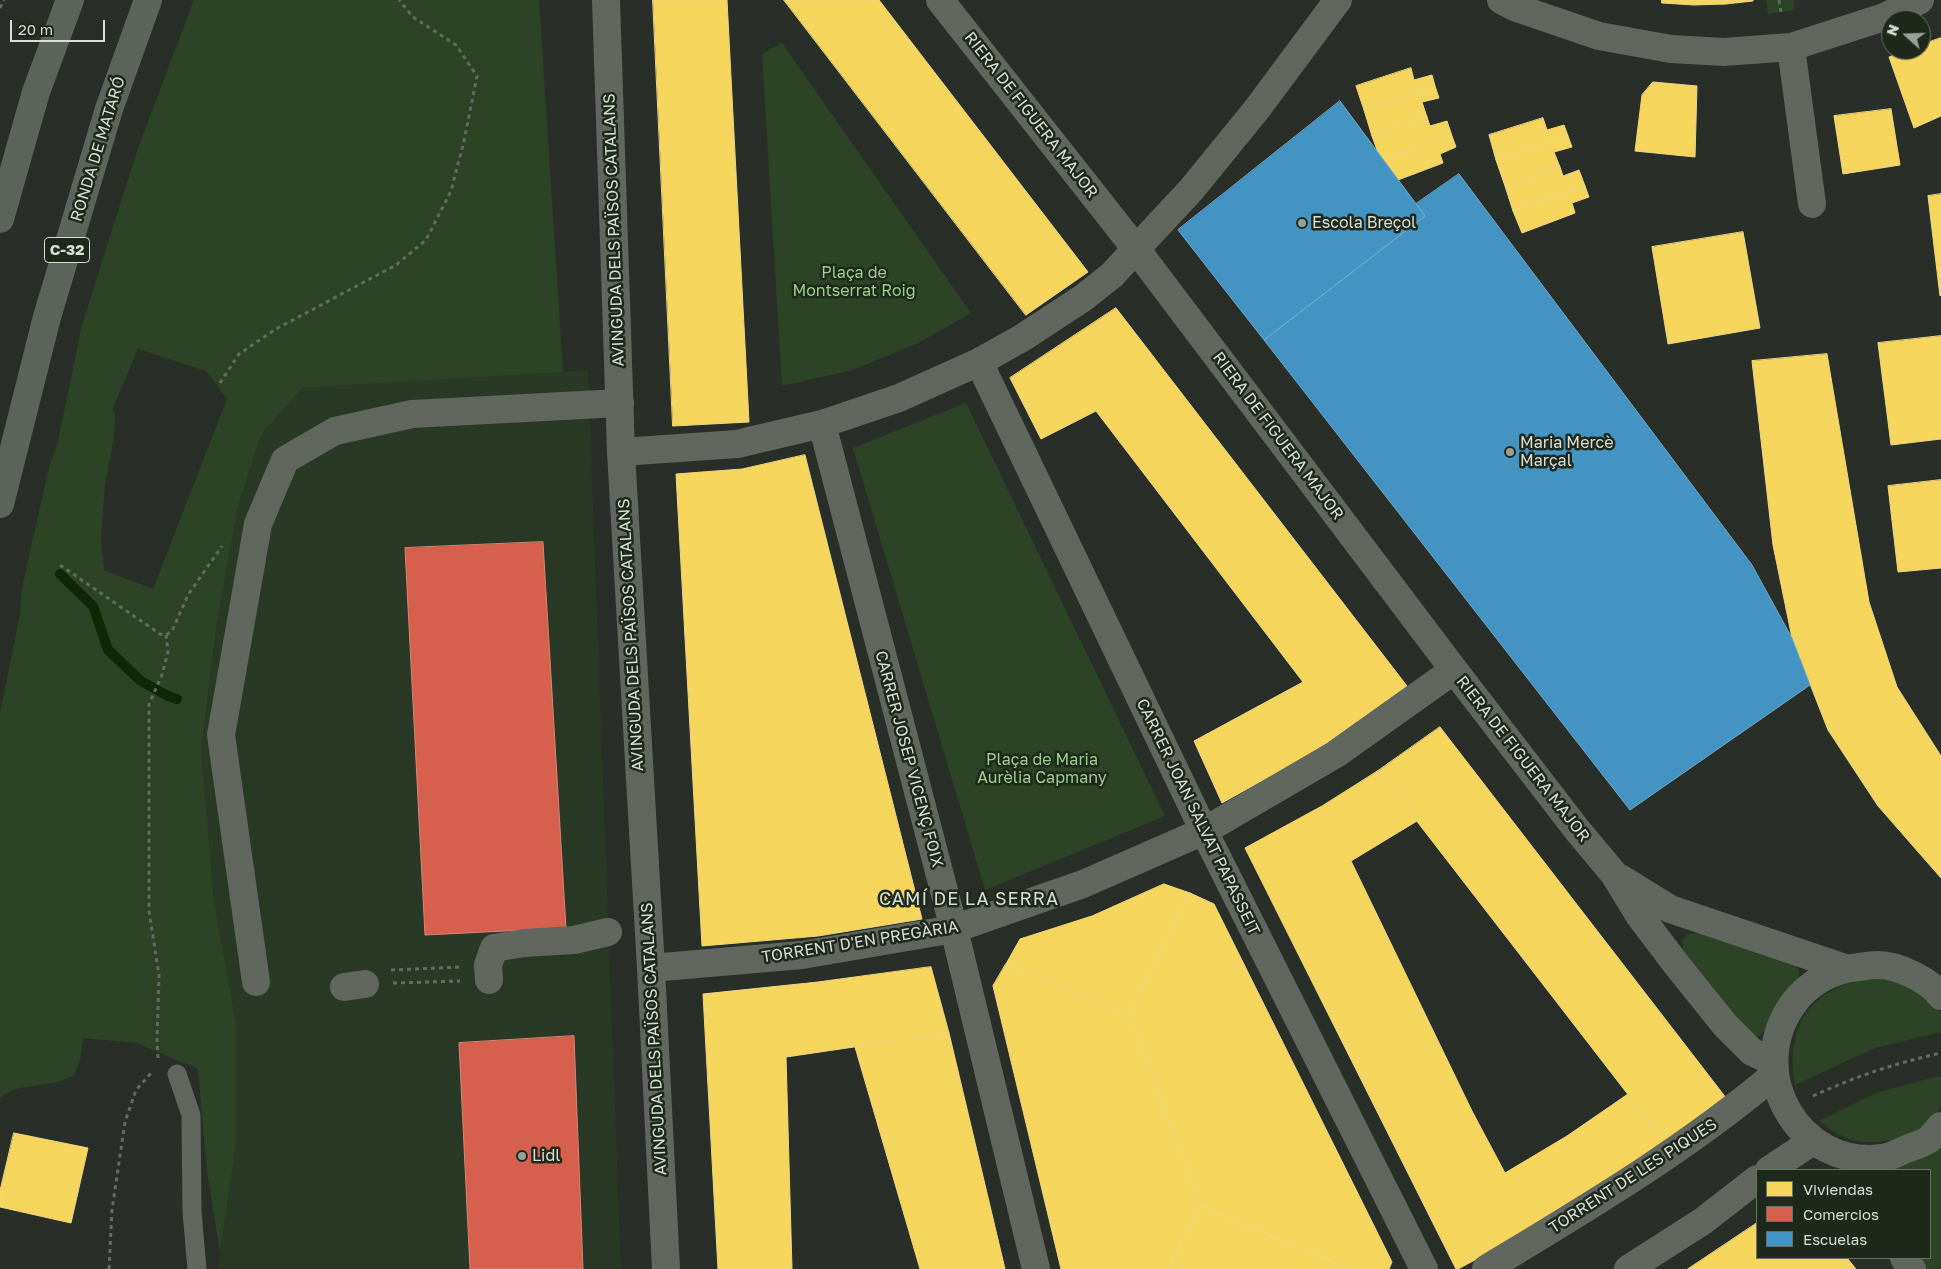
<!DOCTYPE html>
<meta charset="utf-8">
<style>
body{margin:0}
#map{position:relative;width:1941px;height:1269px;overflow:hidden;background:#292e28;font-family:"Golos Text",sans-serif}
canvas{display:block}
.legend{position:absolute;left:1756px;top:1169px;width:175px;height:90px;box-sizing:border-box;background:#1e281b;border:1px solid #697166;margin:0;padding:6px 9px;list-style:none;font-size:15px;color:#d9dfd7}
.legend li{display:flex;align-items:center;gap:10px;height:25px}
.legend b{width:25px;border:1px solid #697166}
.north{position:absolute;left:1881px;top:10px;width:50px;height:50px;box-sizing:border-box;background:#1e281b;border:1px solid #697166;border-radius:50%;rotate:290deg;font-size:14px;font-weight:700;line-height:20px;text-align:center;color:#d9dfd7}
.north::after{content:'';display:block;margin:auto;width:18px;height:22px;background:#9ba19a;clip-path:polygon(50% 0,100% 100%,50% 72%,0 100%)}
.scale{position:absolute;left:10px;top:20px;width:95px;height:22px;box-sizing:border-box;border:2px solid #d9dfd7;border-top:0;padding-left:6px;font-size:15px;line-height:18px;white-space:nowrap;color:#d9dfd7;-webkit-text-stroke:4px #1e281b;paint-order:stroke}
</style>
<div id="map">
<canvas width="1941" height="1269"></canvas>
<ul class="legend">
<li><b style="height:14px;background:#f6d55c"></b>Viviendas</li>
<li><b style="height:14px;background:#d6604d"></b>Comercios</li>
<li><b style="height:14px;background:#4393c3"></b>Escuelas</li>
</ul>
<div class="north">N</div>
<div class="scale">20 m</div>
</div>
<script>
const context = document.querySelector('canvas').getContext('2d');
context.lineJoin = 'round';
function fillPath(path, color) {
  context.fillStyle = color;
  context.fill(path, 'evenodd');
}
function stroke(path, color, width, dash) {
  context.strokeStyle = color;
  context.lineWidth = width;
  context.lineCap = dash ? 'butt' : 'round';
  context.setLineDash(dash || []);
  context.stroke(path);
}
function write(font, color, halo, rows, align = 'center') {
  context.font = font + ' "Golos Text",sans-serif';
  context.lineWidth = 5;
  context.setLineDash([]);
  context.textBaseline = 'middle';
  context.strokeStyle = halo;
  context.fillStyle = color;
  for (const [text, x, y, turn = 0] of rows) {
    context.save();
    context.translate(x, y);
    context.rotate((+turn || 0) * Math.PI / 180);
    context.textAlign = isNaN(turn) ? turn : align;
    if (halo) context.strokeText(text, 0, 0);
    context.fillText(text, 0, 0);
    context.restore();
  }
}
const built = new Path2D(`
 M588,370L621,1269H218L236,1144V1024L214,901L201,751L216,629L238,506L261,435L302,388Z`);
const green = new Path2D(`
 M194,0H539L563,372L302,388L261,435L238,506L216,629L201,751L214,901L236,1024V1144L220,1253L207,1171L198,1069L137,1043L83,1038L81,1056L74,1075C52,1090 20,1080 0,1098V713L20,614L22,588L49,467L57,446L82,325L138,148ZM138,349L206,371L227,399L153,589L104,570L101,539L105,484L114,438L115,417L113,408Z
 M1766,0H1794L1795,10L1768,14Z
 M782,43L971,313L918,343L853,370L782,386L762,54Z
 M966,403L1165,816L985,890L853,448Z
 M1698,933L1796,965L1799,971L1798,982L1779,1002L1765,1031L1759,1036L1751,1035L1683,952L1682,941L1688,934Z
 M1870,978L1891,979L1929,999L1941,1013V1032L1875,1048L1795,1085C1785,1026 1810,988 1870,978Z
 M1934,1077H1941C1941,1086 1941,1101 1940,1108C1926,1134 1884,1146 1857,1141C1842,1138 1831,1130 1819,1121L1876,1093Z
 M1941,1145V1269H1924L1916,1258H1930V1170H1888Z`);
const homes = new Path2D(`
 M653,0H727L749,422L673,426Z
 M784,0H879L1088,272L1026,315Z
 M1662,0H1694V5L1662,3Z
 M1694,0H1725L1726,4L1694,5Z
 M1725,0H1753V1L1726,4Z
 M1941,38V116L1914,128L1889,57L1908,50H1921V45Z
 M1411,68L1414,80L1432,75L1435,86L1364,110L1356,86Z
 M1653,82L1697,86L1695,157L1635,151L1642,95Z
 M1435,86L1439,98L1422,102L1427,117L1372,136L1364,110Z
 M1891,109L1900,165L1843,174L1834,116Z
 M1427,117L1430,126L1447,121L1452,136L1381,161L1372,136Z
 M1543,118L1547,130L1564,125L1568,136L1496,160L1489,135Z
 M1452,136L1456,147L1440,154L1443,163L1390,183L1381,161Z
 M1568,136L1572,147L1554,152L1560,167L1505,186L1496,160Z
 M1560,167L1563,176L1579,170L1585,186L1513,211L1505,186Z
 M1585,186L1589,197L1572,203L1575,213L1522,233L1513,211Z
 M1941,194V295L1940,296L1928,196Z
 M1743,232L1760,328L1668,344L1652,247Z
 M1116,308L1407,686L1317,750L1222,803L1194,741L1303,682L1096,411L1041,439L1010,378Z
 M1941,336V439L1891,445L1878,343Z
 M1827,354L1869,602L1897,687L1941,756V878L1878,806L1828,730L1792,638L1773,545L1752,361Z
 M805,455L922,919L818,936L702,946L676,474L742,469Z
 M1941,480V568L1898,572L1888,486Z
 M1440,727L1730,1103L1667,1145L1378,771Z
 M1378,771L1417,821L1351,861L1472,1111L1505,1173L1567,1136L1628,1094L1667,1145L1531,1230L1458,1269H1456L1245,848L1322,806Z
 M1164,884L1190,893L1129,1015L1006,964L1020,939L1092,916Z
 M1190,893L1214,904L1392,1262L1389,1269H1350L1201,1206L1129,1015Z
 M1006,964L1129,1015L1201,1206L1168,1269H1061L993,986Z
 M931,967L949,1033L786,1057L792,1269H718L703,994L818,982Z
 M949,1033L1005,1269H920L855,1047Z
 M14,1133L88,1148L71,1223L0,1207V1191Z
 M1201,1206L1350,1269H1168Z
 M1757,1223V1258H1847L1856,1269H1688Z`);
const shops = new Path2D(`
 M543,542L566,928L425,935L405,548Z
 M574,1036L583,1269H470L459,1043Z`);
const schools = new Path2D(`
 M1340,101L1425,216L1264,340L1178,230Z
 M1459,174L1752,565L1792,638L1810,685L1630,810L1264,340L1425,216L1416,204Z`);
const stream = new Path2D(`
 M60,574L93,606L108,650L141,681L168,696L177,699`);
const path = new Path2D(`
 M1779,0L1781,12
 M0,8L4,0
 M220,383L239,354L276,329L396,265L426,240L451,191L464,141L477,76L456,45L413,17L399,0
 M60,565L160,634L166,635L172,631L188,595L222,546
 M391,970L460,967
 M393,983L460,981
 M158,1058L157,1040L159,975L149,911V704L162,675L168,652L166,635
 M1813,1096C1854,1077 1896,1063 1941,1053
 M109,1269L112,1210L125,1122L136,1090L151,1073`);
const service = new Path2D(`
 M177,1074L191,1115L192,1212L197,1269`);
const pedestrian = new Path2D(`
 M489,980L488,965L494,948L524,943L574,940L608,932
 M344,987L365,984`);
const minor = new Path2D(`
 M940,0L1136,249L1454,670L1578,831L1614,874L1639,915L1676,964L1725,1025L1752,1052L1774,1062
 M1501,0L1514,7L1599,36L1671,49L1724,52L1791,47L1884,17L1920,0
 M1791,47L1812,204
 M979,362L1204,831L1424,1269
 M822,424L954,929L1036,1269
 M621,452L737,444L822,424L899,398L979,362L1022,338L1083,298L1112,275L1136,249L1191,190L1257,109L1338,0
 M1620,878L1670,909L1845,968
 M651,968L802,955L954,929L1083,884L1204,831L1336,754L1454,670
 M256,982L221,735L258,524L285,460L335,431L412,414L620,403
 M1941,996C1929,980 1898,965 1878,965C1872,965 1866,966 1859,967C1833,969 1808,983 1793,1004C1744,1073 1798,1169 1883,1158C1890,1157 1897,1153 1904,1150C1911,1147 1922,1144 1928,1140C1933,1136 1937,1130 1941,1126
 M1769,1170L1813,1141
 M1904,1258L1912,1269
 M1486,1269C1585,1209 1685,1150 1774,1075
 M1628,1269L1703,1221L1757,1179`);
const tertiary = new Path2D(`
 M606,0L621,452L651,968L666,1269`);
const motorway = new Path2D(`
 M0,219L36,92L70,0
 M0,504L47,317L109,109L148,0`);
const markers = [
 [1302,223,5,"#9ba19a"],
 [1510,452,5,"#9ba19a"],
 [522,1156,5,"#9ba19a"]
];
const shields = [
 [67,250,45]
];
const shieldNames = [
 ["C-32",67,250]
];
const streetNames = [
 ["RIERA DE FIGUERA MAJOR",1031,115,52],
 ["RONDA DE MATARÓ",98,149,-73],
 ["AVINGUDA DELS PAÏSOS CATALANS",614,230,-92],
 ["RIERA DE FIGUERA MAJOR",1278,436,53],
 ["AVINGUDA DELS PAÏSOS CATALANS",631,635,-93],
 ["CARRER JOSEP VICENÇ FOIX",909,759,75],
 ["RIERA DE FIGUERA MAJOR",1523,759,52],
 ["CARRER JOAN SALVAT PAPASSEIT",1198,817,64],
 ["TORRENT D'EN PREGÀRIA",860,942,-9],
 ["AVINGUDA DELS PAÏSOS CATALANS",654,1039,-93],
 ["TORRENT DE LES PIQUES",1633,1176,-33]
];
const poiNames = [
 ["Escola Breçol",1312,223],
 ["Maria Mercè",1520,443],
 ["Marçal",1520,461],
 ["Lidl",532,1156]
];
const parkNames = [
 ["Plaça de",854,273],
 ["Montserrat Roig",854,291],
 ["Plaça de Maria",1042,760],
 ["Aurèlia Capmany",1042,778]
];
const neighbourhoodNames = [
 ["CAMÍ DE LA SERRA",969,899]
];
fillPath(built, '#2a3826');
fillPath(green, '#2c4425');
fillPath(homes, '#f6d55c');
stroke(homes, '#edd881', 1);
fillPath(shops, '#d6604d');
stroke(shops, '#d78676', 1);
fillPath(schools, '#4393c3');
stroke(schools, '#70aac9', 1);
stroke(stream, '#0e2705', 10);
stroke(path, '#656a64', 3, [4, 4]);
stroke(service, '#61675f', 19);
stroke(pedestrian, '#61675f', 28);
stroke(minor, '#61675f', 28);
stroke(tertiary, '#61675f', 28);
stroke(motorway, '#5c645b', 28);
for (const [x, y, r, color] of markers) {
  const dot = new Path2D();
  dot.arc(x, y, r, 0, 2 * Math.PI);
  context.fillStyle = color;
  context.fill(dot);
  stroke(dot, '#1e281b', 2);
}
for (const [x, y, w] of shields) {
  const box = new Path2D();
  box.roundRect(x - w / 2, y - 12.5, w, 25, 4);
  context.fillStyle = '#1e281b';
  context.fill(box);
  stroke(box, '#d9dfd7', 1);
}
write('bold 15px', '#d9dfd7', null, shieldNames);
write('16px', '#d9dfd7', '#1e281b', streetNames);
write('16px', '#d9dfd7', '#1e281b', poiNames, 'left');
write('16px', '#98d187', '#1e281b', parkNames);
context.letterSpacing = '1px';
write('18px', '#d9dfd7', '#1e281b', neighbourhoodNames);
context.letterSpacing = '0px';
</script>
